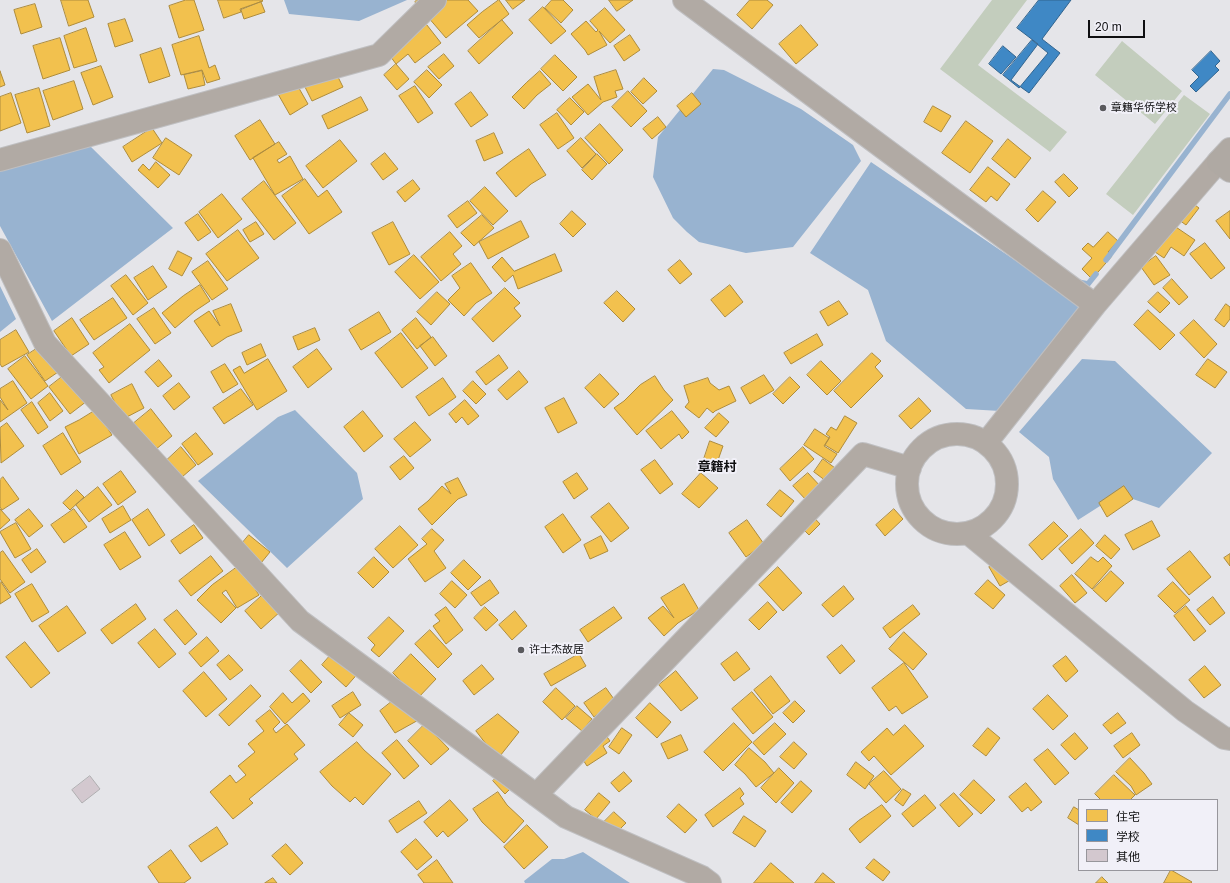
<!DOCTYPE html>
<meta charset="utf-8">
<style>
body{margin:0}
#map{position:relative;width:1230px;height:883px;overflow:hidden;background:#e5e5e9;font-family:Helvetica,"Noto Sans SC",sans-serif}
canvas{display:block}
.legend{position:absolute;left:1078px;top:799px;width:140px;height:72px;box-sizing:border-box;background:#f1f0f8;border:1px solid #97969c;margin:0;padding:5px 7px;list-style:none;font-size:12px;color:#0f0f11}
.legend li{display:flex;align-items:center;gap:8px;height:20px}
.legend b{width:20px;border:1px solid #97969c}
.scale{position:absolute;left:1088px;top:20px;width:57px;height:18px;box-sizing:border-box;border:2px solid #0f0f11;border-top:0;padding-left:5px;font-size:12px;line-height:14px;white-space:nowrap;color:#0f0f11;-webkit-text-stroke:3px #f1f0f8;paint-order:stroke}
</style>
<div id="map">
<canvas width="1230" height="883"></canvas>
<ul class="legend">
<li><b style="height:11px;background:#f2c14e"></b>住宅</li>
<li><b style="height:11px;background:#3f88c5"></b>学校</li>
<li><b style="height:11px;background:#d3c8cf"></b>其他</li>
</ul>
<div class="scale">20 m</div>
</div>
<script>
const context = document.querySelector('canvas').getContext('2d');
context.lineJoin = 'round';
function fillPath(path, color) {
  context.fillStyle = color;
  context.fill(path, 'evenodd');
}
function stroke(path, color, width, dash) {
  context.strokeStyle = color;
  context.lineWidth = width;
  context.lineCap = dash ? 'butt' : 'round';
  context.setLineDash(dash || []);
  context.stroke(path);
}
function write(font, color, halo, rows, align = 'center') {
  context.font = font + ' Helvetica,"Noto Sans SC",sans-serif';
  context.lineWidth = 4;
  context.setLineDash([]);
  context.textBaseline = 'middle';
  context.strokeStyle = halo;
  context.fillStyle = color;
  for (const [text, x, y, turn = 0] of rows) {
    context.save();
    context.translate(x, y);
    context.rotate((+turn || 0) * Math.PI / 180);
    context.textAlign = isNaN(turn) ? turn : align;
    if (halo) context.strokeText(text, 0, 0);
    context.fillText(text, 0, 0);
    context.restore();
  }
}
const green = new Path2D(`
 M992,0H1027L978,65L1067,132L1050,152L940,69Z
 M1122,41L1182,91L1155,124L1095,75Z
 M1184,95L1210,114L1133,215L1106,194Z`);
const water = new Path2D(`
 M284,0H407L359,21L289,14Z
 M713,69L724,70L801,109L853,145L861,161L793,247L746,253L699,242L687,232L673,218L653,177L658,137Z
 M90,146L173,228L52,321L0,226V171L13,166Z
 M871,162L1085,308L1000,411L966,409L886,341L868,290L810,253Z
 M0,286L16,319L0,332Z
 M1082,359L1115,361L1212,453L1159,508L1127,497L1100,506L1078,520L1053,479L1049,457L1019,432Z
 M295,410L357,473L363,499L287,568L198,481L278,417Z
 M583,852L630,883H525L524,881L552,859H564Z`);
const homes = new Path2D(`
 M61,0H88L94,17L69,26Z
 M186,0H194L204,30L179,38L169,6Z
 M218,0H262L263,1L240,9L241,12L224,18Z
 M417,0H468L478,11L446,38L415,2Z
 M499,0L509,14L479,38L467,25L482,12Z
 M506,0H525L513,9Z
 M552,0H563L573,10L561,23L545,8Z
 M609,0H633L617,11Z
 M750,0H767L773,5L752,29L737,15Z
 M261,2L265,12L244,19L241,10Z
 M35,4L42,27L21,34L14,10Z
 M543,7L566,31L551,44L529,20Z
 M605,8L625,30L610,43L599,31L607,45L588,55L585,50L571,34L586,21L596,32L598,30L590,21Z
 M125,19L133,41L115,47L108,24Z
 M423,20L441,43L415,63L408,54L396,64L385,49Z
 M502,20L513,33L479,64L468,51Z
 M801,25L818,45L796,64L779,44Z
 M86,28L97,61L74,68L64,36Z
 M630,35L640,50L624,61L614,46Z
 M199,36L209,68L215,65L220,79L207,83L202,70L181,75L172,45Z
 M60,38L70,70L43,79L33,46Z
 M161,48L170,76L149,83L140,55Z
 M444,54L454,66L439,79L428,67Z
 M555,55L577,77L563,91L541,69Z
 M396,64L409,79L397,90L384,75Z
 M101,66L113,97L93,105L81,73Z
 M334,69L343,87L312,101L303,83Z
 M427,70L442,85L429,98L414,82Z
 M616,70L623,89L615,91L617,97L603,102L588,115L572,97L588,84L601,100L594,77Z
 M0,71L5,85L0,87Z
 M202,71L205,85L188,89L184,75Z
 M540,71L551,84L537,95L524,109L512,97L526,83Z
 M644,78L657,91L643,104L631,92Z
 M74,81L83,109L53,120L43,91Z
 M296,83L308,104L290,115L278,94Z
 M415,86L433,113L418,123L399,96Z
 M39,88L50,126L27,133L15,95Z
 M628,91L647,111L631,127L612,107Z
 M471,92L488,115L471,127L455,104Z
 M11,93L21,123L0,131V97Z
 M692,93L701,104L686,117L677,106Z
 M361,97L368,110L328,129L322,116Z
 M570,98L584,112L571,125L557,110Z
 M933,106L951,116L941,132L924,122Z
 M557,113L574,138L558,149L540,125Z
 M658,117L666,127L652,139L643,129Z
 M260,120L275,144L250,160L235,136Z
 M966,121L993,141L970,173L942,153Z
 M600,124L623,150L609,164L585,138Z
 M152,128L162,143L132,162L123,147Z
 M494,133L503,153L484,161L476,141Z
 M166,138L192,155L179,175L153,158Z
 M581,138L596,154L582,168L567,151Z
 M1008,139L1031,158L1015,178L992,159Z
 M340,140L357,161L323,188L306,166Z
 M279,142L287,154L277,160L279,163L290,156L303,179L275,195L253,158Z
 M529,149L546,175L531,184L516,197L496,173L511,161Z
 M385,153L398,169L383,180L371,164Z
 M597,154L607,164L592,180L582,170Z
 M156,162L170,175L158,188L138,170L143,164L149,170Z
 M988,167L1010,184L997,201L991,196L986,202L970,190Z
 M1064,174L1078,188L1069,197L1055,182Z
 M305,179L318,197L327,190L342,212L309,234L282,196Z
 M413,180L420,189L405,202L397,192Z
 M264,181L296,223L274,240L242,199Z
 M485,187L508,211L493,225L470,201Z
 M1043,191L1056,202L1038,222L1026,210Z
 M222,194L242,219L218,238L199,212Z
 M1188,200L1199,208L1186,225L1175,217Z
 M468,201L477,213L457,228L448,216Z
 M572,211L586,224L573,237L560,224Z
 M1230,211V239L1216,221Z
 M198,214L211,232L198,241L185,223Z
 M482,215L494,228L474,246L461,233Z
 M521,221L529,237L488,259L479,242Z
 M1167,221L1195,240L1184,256L1171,247L1164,258L1149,248Z
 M256,222L264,234L250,242L243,230Z
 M393,222L410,254L389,265L372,233Z
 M238,230L259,258L227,281L206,254Z
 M450,232L462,246L453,254L461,264L441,281L421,257Z
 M1108,232L1118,241L1108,252L1112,256L1092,279L1082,269L1092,258L1082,249L1088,243L1093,247Z
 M1205,243L1225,268L1211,279L1190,254Z
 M178,251L192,258L182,276L169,269Z
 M555,254L562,271L518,289L513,275L505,282L492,267L502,257L514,271Z
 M414,255L439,282L420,299L395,272Z
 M1156,256L1170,275L1154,285L1141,267Z
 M680,260L692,274L680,284L668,270Z
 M208,261L228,289L212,300L192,272Z
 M471,263L492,293L476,303L464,316L448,300L460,288L452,276Z
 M153,266L167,287L148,300L134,278Z
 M126,275L148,303L133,315L111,286Z
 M1172,279L1188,297L1179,305L1163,288Z
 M200,285L210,301L195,311L175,328L162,313L183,296Z
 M730,285L743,302L725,317L711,300Z
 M505,288L520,303L514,308L521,316L493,342L472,319Z
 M617,291L635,309L623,322L604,303Z
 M437,292L450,304L431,325L417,312Z
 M1158,292L1170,303L1160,313L1148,302Z
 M113,298L127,318L94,340L80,320Z
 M839,301L848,314L828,326L820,312Z
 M231,304L242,331L227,337L212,347L194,321L209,311L220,326L213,311Z
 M1226,304L1230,307V319L1224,327L1215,320Z
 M154,308L171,333L155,344L137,319Z
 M1148,310L1175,335L1160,350L1134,325Z
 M379,312L391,332L361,350L349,330Z
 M72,318L89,344L71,356L54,331Z
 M416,318L431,337L417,349L402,330Z
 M1194,320L1217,344L1204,358L1180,333Z
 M130,324L150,350L109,383L99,370L104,367L93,353Z
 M315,328L320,340L298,350L293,337Z
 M16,330L29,352L2,367L0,364V340Z
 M401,333L428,368L402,388L375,353Z
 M817,334L823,345L791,364L784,353Z
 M433,337L447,356L435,366L420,346Z
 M44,344L61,370L45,381L27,355Z
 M261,344L266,356L247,365L242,353Z
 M317,349L332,369L308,388L293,367Z
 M872,353L881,361L875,367L883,376L851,408L834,391Z
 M499,355L508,368L486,385L476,372Z
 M25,356L48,386L31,399L8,369Z
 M268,359L287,391L257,410L233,370L240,366L244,373Z
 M1208,359L1227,372L1215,388L1196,375Z
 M159,360L172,376L158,387L145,372Z
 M821,361L841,381L827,395L807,375Z
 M225,364L238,384L223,393L211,372Z
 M519,371L528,382L507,400L498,390Z
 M67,373L87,401L70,414L49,387Z
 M600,374L619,394L604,408L585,388Z
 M764,375L774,390L750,404L741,388Z
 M655,376L664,390L673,400L637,435L614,408L624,401L640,385Z
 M790,377L800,387L783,404L773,394Z
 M443,378L456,397L429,416L416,397Z
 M708,378L710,383L719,390L729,386L736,401L715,411L713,413L707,408L699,418L685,407L689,402L684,386Z
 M13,381L27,403L0,422V400L8,410L0,397V389Z
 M473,381L486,394L476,404L463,391Z
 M179,383L190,397L174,410L163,396Z
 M132,384L144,408L123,419L111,395Z
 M241,389L253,405L224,424L213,408Z
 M50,393L63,411L50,421L38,403Z
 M564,398L577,423L558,433L545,408Z
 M919,398L931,411L911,429L899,416Z
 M465,400L479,416L468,425L462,417L456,423L449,414Z
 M32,402L48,427L38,434L21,410Z
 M151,409L172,436L155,450L134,423Z
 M96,410L112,435L79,454L65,427L79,420Z
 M363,411L383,436L364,452L344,427Z
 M672,411L689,432L682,439L679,434L661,449L646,431Z
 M719,413L729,422L716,437L705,428Z
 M845,416L857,423L838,453L825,445L830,437L826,434L831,427L836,430Z
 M415,422L431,440L410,457L394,439Z
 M7,423L24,446L1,463L0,428Z
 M815,429L829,438L824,446L837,454L831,463L804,445Z
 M63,433L81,462L61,475L43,446Z
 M196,433L213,454L198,465L182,444Z
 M710,441L723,446L717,463L704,459Z
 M181,447L196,465L182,477L167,460Z
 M803,447L814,459L790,481L780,469Z
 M404,456L414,468L400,480L390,467Z
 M823,459L839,471L830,484L814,472Z
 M655,460L673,484L660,494L641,470Z
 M121,471L136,492L118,505L103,484Z
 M577,473L588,489L574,499L563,482Z
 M701,473L718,488L699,508L682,494Z
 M808,473L822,488L807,501L793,486Z
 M3,477L19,499L2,510L0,507V480Z
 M458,478L467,495L458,499L432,525L418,509L428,501L442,486L451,494L445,484Z
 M1124,486L1133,499L1107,517L1099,503Z
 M98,487L112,505L89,522L76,505Z
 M77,490L84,497L70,510L63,503Z
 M780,490L794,501L781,517L767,505Z
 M609,503L629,528L611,542L591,517Z
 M123,506L131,520L110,533L102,519Z
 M0,509L10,520L0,529Z
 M29,509L43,526L29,537L15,520Z
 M74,509L87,527L64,543L51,525Z
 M148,509L165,535L149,546L132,520Z
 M894,509L903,519L885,536L876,525Z
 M808,511L820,524L809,535L796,522Z
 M563,514L581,540L563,553L545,527Z
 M747,520L764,544L746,557L729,533Z
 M1152,521L1160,536L1133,550L1125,535Z
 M1054,522L1068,536L1042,560L1029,545Z
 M16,523L31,549L15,558L0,532Z
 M194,525L203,538L180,554L171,541Z
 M400,526L418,545L393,568L375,549Z
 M432,529L444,540L434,551L446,568L425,582L408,559L427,544L422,539Z
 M1081,529L1094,543L1072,564L1059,549Z
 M125,532L141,557L120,570L104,545Z
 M249,535L270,552L261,563L240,546Z
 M1105,535L1120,549L1111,559L1096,546Z
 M601,536L608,551L590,559L584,545Z
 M37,549L46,562L31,573L22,560Z
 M3,551L25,582L10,593L0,579V553Z
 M1190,551L1211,577L1189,595L1167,569Z
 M1230,554V566L1224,558Z
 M211,556L223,571L191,596L179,581Z
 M374,557L389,572L373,588L358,573Z
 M1091,557L1098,562L1103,557L1112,566L1092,589L1075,574Z
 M1003,559L1014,578L1000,586L989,567Z
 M464,560L481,577L468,590L451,573Z
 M240,565L259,595L237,608L226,590L222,593L236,608L221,623L197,600L212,585Z
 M778,567L802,593L783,611L759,585Z
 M1111,571L1124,583L1106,602L1093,590Z
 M1072,575L1087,593L1075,603L1060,586Z
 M490,580L499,593L481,606L471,593Z
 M988,580L1005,595L993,609L975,594Z
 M452,581L467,595L455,608L440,594Z
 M1,582L11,597L0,604V583Z
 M1173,582L1190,600L1175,613L1158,596Z
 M32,584L49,612L32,622L15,594Z
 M684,584L699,610L678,623L664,636L648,618L663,606L674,618L661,598Z
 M844,586L854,599L833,617L822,605Z
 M265,593L281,611L261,629L245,611Z
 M1213,597L1225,613L1210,625L1197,610Z
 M768,602L777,612L759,630L749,620Z
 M136,604L146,619L112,644L101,630Z
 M913,605L920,614L890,638L883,628Z
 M67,606L86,633L58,652L39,626Z
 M1186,606L1206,631L1194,641L1174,616Z
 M446,607L463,630L446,644L433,626L440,621L435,615Z
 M485,607L498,620L486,631L474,618Z
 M614,607L622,618L588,642L580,630Z
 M177,610L197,634L185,645L164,620Z
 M515,611L527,626L512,640L499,625Z
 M389,617L404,631L379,657L371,650L375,645L368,638Z
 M155,629L176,654L159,668L138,643Z
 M430,630L452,654L438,668L415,644Z
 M904,632L927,654L913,670L889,649Z
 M207,637L219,651L201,667L189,653Z
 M25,642L50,673L31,688L6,657Z
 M842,645L855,661L840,674L827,657Z
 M335,650L360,671L346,687L322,665Z
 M737,652L750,669L734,681L721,664Z
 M411,654L436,679L418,698L393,673Z
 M579,654L586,666L551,686L544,674Z
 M229,655L243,670L230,680L217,665Z
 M1066,656L1078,671L1066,682L1053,666Z
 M301,660L322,682L311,693L290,671Z
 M904,663L928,697L902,714L896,706L889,711L872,688Z
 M482,665L494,679L474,695L463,681Z
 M1205,666L1221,685L1204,698L1189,680Z
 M676,671L698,698L681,711L659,685Z
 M204,672L227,699L206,717L183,691Z
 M771,676L790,701L773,714L754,690Z
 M251,685L261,696L229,726L219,715Z
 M556,688L575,706L562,720L543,702Z
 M606,688L616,702L594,717L584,703Z
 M353,692L361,705L340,718L332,706Z
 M404,692L422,718L395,733L380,711Z
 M752,692L773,717L753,734L732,709Z
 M283,693L292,703L303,693L310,701L285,724L270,707Z
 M1048,695L1068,716L1053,730L1033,709Z
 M795,701L805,711L793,723L783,713Z
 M650,703L671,722L657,738L636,718Z
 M577,706L592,719L582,731L566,718Z
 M270,710L280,722L273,729L276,733L287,724L305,745L294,754L298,759L249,799L253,803L233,819L210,792L230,775L236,783L246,775L238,766L255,752L248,744L264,731L256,721Z
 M349,713L363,725L353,737L339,725Z
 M1118,713L1126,723L1111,734L1103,725Z
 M498,714L519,732L500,756L489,748L476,731Z
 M734,723L752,742L723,771L704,752Z
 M775,723L786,734L764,755L753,743Z
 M425,724L449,749L431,765L408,741Z
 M905,725L924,746L891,775L874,756L869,761L861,752L887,728L893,735Z
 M622,728L632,735L619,754L609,747Z
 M988,728L1000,738L986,756L973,746Z
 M1075,733L1088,748L1075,760L1061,745Z
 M1132,733L1140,745L1123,758L1114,746Z
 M605,734L610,741L603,746L607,753L587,766L578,752Z
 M681,735L688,750L668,759L661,744Z
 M397,740L419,766L404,779L382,753Z
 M357,742L364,750L391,774L363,805L355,797L350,802L332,786L320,772Z
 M794,742L807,754L794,769L780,757Z
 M749,748L765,762L774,773L756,787L745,774L735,765Z
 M1048,749L1069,773L1055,785L1034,760Z
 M1130,758L1144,773L1152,784L1136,795L1131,786L1116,772Z
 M856,762L874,776L865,789L847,775Z
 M779,768L794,783L776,803L761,788Z
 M504,770L516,783L505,794L493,781Z
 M884,771L901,789L886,803L869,784Z
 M624,772L632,781L619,792L611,783Z
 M1114,775L1135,795L1130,800H1101L1095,794Z
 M974,780L995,800L981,814L960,795Z
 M801,781L812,791L792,813L781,803Z
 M1026,783L1042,802L1031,811L1028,807L1022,812L1009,797Z
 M740,788L744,794L740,798L744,804L713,827L705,815Z
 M903,789L911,794L903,806L895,800Z
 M498,792L507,805L524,821L504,843L482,822L473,809Z
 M599,793L610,802L596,819L585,810Z
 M954,793L973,814L959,827L940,805Z
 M925,795L936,808L913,827L902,814Z
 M450,800L468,820L448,837L443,831L437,837L424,822Z
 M419,801L427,813L397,833L389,821Z
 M679,804L697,820L685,833L667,817Z
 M882,805L891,816L860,843L849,829L858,821Z
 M1074,807L1079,810V825L1068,818Z
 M614,812L626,823L613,836L602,824Z
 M744,816L766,831L755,847L733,833Z
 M527,825L548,847L524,869L504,847Z
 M217,827L228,844L201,862L189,846Z
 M416,839L432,857L417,870L401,852Z
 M286,844L303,863L290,875L272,856Z
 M171,850L191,878L184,883H159L148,867Z
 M874,859L890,872L883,881L866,868Z
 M437,860L453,883H424L418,875Z
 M771,863L794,883H754Z
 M1171,870L1192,882L1191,883H1164Z
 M823,873L835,883H815Z
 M1102,877L1108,883H1096Z
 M273,878L277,883H265Z`);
const schools = new Path2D(`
 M1039,0H1071L1042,39L1060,53L1029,93L1011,80L1038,44L1017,28Z
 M1032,40L1048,53L1019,88L1003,75Z
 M1003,46L1016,57L1001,74L989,64Z
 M1211,51L1220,61L1215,66L1219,70L1196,92L1190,86L1199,77L1192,70Z`);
const stream = new Path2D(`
 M1106,260L1230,94
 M1078,282L1088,284L1096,274`);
const building = new Path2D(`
 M90,776L100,789L82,803L72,790Z`);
const street = new Path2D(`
 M684,0L1095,305
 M0,160L379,55L435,0
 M0,250L45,343L300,621L566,817L702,877L710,883
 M907 484a50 50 0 1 1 100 0a50 50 0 1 1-100 0Z
 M986,443L1095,305L1218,162
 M968,533L1185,711L1224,738L1230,739
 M536,795L863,454L910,468`);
const secondary = new Path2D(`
 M1230,149L1218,162L1230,171`);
const markers = [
 [1103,108,4,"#5a5a5d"],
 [521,650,4,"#5a5a5d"]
];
const poiNames = [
 ["章籍华侨学校",1111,108],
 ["许士杰故居",529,650]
];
const quarterNames = [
 ["章籍村",717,467]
];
fillPath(green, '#c3cdbd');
fillPath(water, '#98b3d0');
fillPath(homes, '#f2c14e');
stroke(homes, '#ae8c3c', 1);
fillPath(schools, '#3f88c5');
stroke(schools, '#31648f', 1);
stroke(stream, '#98b3d0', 5.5);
fillPath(building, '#d3c8cf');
stroke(building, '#afaeb0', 1);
stroke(street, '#bfbfc1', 24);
stroke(secondary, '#bfbfc1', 24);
stroke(street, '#b1aaa4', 22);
stroke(secondary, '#afa9a3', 22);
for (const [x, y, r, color] of markers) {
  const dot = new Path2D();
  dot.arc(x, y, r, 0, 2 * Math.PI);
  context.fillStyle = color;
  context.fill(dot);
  stroke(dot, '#f1f0f8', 1.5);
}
write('11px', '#0f0f11', '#f1f0f8', poiNames, 'left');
write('bold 13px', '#0f0f11', '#f1f0f8', quarterNames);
</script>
